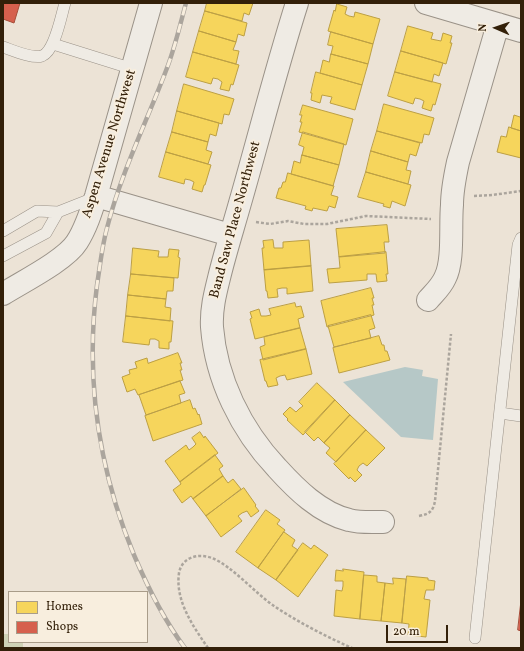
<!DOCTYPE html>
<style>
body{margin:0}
#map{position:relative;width:524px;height:651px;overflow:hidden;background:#ece3d6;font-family:Vollkorn,serif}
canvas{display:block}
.frame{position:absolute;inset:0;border:4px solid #332009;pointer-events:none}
.legend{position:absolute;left:8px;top:591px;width:140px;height:52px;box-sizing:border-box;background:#f8eede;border:1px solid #a99c89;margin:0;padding:5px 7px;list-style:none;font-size:12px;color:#332009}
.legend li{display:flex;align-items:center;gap:8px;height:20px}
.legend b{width:20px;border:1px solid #a99c89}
.north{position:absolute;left:476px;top:8px;width:40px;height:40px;-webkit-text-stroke:3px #f8eede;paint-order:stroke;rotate:272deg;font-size:11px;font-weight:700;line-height:16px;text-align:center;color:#332009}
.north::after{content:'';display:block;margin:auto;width:14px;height:18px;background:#332009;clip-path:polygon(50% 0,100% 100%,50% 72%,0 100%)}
.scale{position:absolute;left:386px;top:625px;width:62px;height:18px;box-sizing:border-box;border:2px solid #332009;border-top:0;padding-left:5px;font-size:12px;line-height:14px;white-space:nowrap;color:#332009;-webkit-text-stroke:3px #f8eede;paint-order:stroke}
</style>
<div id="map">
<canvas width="524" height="651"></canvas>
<div class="frame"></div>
<ul class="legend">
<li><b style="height:11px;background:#f6d55c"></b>Homes</li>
<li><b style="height:11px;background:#d6604d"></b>Shops</li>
</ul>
<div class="north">N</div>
<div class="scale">20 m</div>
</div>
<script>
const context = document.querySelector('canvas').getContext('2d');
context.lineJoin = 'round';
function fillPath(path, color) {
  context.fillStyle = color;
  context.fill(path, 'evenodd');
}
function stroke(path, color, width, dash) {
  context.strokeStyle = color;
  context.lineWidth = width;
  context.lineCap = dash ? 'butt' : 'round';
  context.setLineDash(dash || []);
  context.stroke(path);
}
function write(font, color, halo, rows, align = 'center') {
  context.font = font + ' Vollkorn,serif';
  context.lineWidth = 4;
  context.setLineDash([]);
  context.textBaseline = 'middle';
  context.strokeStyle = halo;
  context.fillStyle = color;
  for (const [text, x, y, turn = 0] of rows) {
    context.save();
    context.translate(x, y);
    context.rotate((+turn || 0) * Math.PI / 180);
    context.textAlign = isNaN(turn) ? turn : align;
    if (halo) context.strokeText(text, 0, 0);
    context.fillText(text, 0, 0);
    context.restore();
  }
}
const green = new Path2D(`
 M3,634H9V642H23V648H3Z`);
const water = new Path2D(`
 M405,367L423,370L422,376L438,379L433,440L401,437L343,382Z`);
const homes = new Path2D(`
 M207,3H253L249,15L244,13L242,21L205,11Z
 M337,4L347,7L345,14L349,16L354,17L355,12L380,19L373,44L328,31L334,10L335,11Z
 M205,11L247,23L244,36L238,34L236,42L199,31Z
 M408,26L433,33L431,39L441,41L443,33L452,36L450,43H452L446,64L401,51Z
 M199,31L236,42L233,50L239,51L236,64L193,52Z
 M331,32L373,44L368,64L331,54L333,46L328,45Z
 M401,51L443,63L439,76L434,74L432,82L395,72Z
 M193,52L239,65L233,85L231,84L229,91L220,89L222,82L218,79L213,78L211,84L186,77Z
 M331,54L368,64L362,85L320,73L323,60L329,62Z
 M316,72L362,85L355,110L330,103L332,97L322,95L320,103L311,100L312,93H311Z
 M395,72L441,84L435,105L433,104L431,111L422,108L424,101L420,99L415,98L413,104L388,96Z
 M184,84L234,99L229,115L224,114L222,124L177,111Z
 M384,104L434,118L429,135L424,134L422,143L377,131Z
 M303,105L353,119L346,145L299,132L302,122H300L302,115H300Z
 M177,111L219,123L216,136L210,134L208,142L172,132Z
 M521,113V131L511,128L514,115L520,117Z
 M509,127L521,131V158L497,152L501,136L506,137Z
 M377,131L420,143L416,156L410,154L408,162L371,151Z
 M172,132L208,142L206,150L212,152L208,164L166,152Z
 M303,132L344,144L339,165L302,155L304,147L299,145Z
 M371,151L408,162L406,170L411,171L408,184L366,172Z
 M166,152L211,165L205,185H204L202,192L192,189L194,182L190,180L185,179L184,184L159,177Z
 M302,155L339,165L333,186L291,174L294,161L300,163Z
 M366,172L411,185L405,206L392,201L390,208L383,206L384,204L358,197Z
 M288,173L334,186L331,195L338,197L335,208L329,206L327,211L313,208L312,211L305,209L306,206L276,198L279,188H281L283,182H285Z
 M387,225L389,242H384L385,253L339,257L336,229Z
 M273,240L274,248H283V242L309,240L311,266L264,270L262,248H264L263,241Z
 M133,248L159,251L158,257H168L169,249L179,250L178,257L180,258L178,278L131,274Z
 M386,252L388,274H386L387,281L377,282L376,274H367V280L329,283L327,269L340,268L339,257Z
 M311,266L313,291L287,294V288H282L277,289L278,297L268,298L267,291H266L264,270Z
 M131,274L174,278L173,291H167L166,299L128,295Z
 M371,288L374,298H372L374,305H372L374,315L327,327L321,301Z
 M128,295L166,299L165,307L171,308L170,321L126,316Z
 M295,303L296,307L301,306L304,317L298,319L300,328L255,339L250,319L252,318L250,312L259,309L261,316H266L271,315L269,309Z
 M371,315L375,328L369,330L371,338L334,347L328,326Z
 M126,316L173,321L171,342H169V349L159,348V341L155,339H150L149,345L123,342Z
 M300,328L306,349L263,360L260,347L265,345L264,337Z
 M379,336L382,345H384L385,351H387L390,360L339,373L333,348Z
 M306,349L312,374L287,380L285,375L280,376L276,378L278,385L268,387L266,381H265L260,360Z
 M178,353L182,363H180L182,370H180L183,380L138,395L135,389L127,392L122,377L130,374L129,370L137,368L135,362L147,358L148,363Z
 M180,381L185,393L179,395L181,403L146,415L139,395Z
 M317,383L335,400L303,435L287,420L288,419L283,414L290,407L296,412L299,409L303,406L299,402Z
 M190,400L193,409L195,408L198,415L199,414L202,424L153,441L145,416Z
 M335,400L350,415L324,443L318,437L314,441L305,432Z
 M350,415L366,430L336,462L326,453L330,448L324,443Z
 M366,430L385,448L367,466L363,463L359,466L357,470L362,475L355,482L350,477L349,479L334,464Z
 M200,432L204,438L205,436L218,453L180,482L165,461L186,445L189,450L193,447L196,444L192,438Z
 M215,455L223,466L219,469L223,476L193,499L191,496L182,503L173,490L181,484L180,482Z
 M223,476L228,483L233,479L241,489L206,516L193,499Z
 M244,488L256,505L255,506L259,511L251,517L247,511L242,513L238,516L242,521L221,537L206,516Z
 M266,510L280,520L277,524L285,530L258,568L236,552Z
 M284,532L295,540L292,546L298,550L276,580L258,568Z
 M303,543L311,549L314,545L328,555L298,597L276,580Z
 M343,569L364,572L360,619L334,616L336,590L342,591L343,586V581H335L336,570L343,571Z
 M364,575L377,576V582L385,583L381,621L360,619Z
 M407,576L428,578V580L435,581L434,590H426L425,594L424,599L430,600L426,637L408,635L409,624L402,623Z
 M393,578L406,579L402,623L381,621L385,583L393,584Z`);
const shops = new Path2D(`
 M3,3H20L14,23L3,19Z
 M521,601V631L518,630Z`);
const path = new Path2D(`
 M474,196L492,195L521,191
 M256,222L270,224L288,221L304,224H327L366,216L431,219
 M419,516C429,514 433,512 435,501L451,334
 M208,648C193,626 175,601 179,573C182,557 198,553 212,558C232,566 255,593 274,606C298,622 325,636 352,648`);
const service = new Path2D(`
 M53,44L133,69
 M3,47C12,50 33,59 42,56C55,51 61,16 65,3
 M3,231L37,211L58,212L96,197
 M3,256L46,233L58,212
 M500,413L521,416
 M475,638L518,245L521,238`);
const minor = new Path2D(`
 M297,3C276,69 259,137 240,203C233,228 225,253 219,278C215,294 211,310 212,327C216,379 241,430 277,468C296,489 320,513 349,520C360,523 372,522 383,522
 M426,3L521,31
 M96,196L230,235
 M3,294C22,282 66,260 77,242C86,228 91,212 96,196L151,3
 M428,300C434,293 441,287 445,278C454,261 450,225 452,205C452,190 455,176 458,162L498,24`);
const rail = new Path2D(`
 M185,648C164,620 148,588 134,555C98,468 85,379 97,285C100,266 102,246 107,228C121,173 147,121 167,68C175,47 180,25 186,3`);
const streetNames = [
 ["Aspen Avenue Northwest",110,144,-73],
 ["Band Saw Place Northwest",236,220,-75]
];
fillPath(green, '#cfd2b6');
fillPath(water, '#b6c8c7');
fillPath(homes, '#f6d55c');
stroke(homes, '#bc9f43', 1);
fillPath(shops, '#d6604d');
stroke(shops, '#a54d39', 1);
stroke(service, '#9a9288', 12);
stroke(minor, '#9a9288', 24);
stroke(path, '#aba59d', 2.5, [3, 2]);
stroke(service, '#efebe4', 11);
stroke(minor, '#efebe4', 22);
stroke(rail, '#aba59d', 4.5);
stroke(rail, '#f8eede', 3, [9]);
write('14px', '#332009', '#f8eede', streetNames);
</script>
